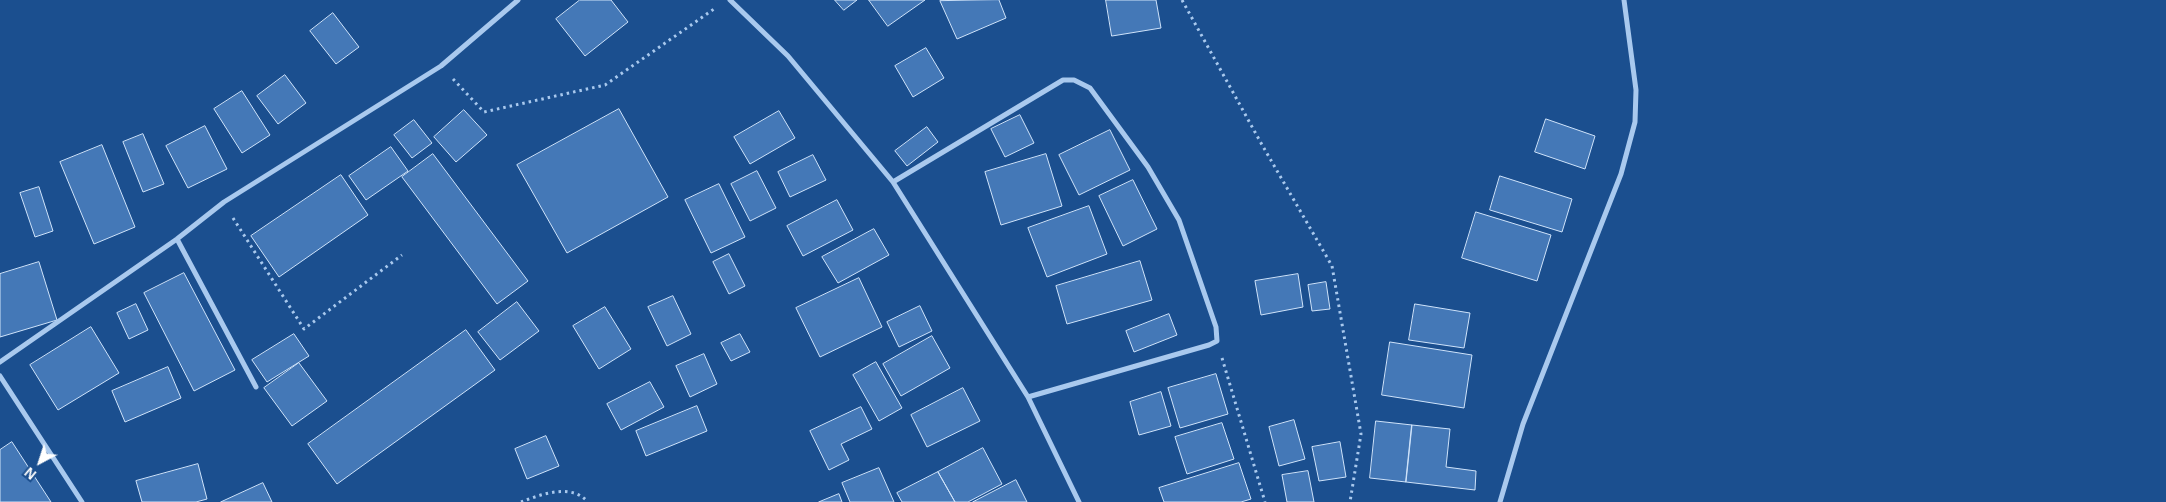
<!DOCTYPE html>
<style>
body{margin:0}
#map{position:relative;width:2166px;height:502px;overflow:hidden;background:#1b4f8f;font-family:Arial,sans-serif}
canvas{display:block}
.north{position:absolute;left:15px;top:437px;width:50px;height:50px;-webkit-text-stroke:4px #1b4f8f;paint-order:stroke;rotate:220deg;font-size:14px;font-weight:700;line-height:20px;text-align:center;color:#fff}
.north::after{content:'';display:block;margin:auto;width:18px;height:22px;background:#fff;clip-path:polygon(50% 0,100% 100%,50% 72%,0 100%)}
</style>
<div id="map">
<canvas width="2166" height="502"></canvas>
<div class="north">N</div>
</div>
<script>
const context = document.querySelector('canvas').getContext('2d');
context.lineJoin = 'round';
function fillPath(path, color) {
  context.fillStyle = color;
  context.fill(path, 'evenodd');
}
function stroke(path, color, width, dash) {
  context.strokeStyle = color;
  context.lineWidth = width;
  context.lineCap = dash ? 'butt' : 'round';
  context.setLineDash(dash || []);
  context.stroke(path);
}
const building = new Path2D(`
 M580,0H611L628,22L585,56L556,19Z
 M835,0H857L844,10Z
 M869,0H925L888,26Z
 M999,0L1006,18L957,39L940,1Z
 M1106,0H1156L1161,28L1112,36Z
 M333,13L359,47L336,64L310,31Z
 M926,48L944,78L913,97L895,66Z
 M285,75L306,103L278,124L257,96Z
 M242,91L270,135L242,153L214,109Z
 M619,109L668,197L567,253L517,165Z
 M464,110L487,135L456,162L434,137Z
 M779,111L795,138L750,164L734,137Z
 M1020,115L1034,143L1005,157L991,129Z
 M1546,119L1595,136L1585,169L1535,152Z
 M414,120L432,143L412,158L394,135Z
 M205,126L227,169L188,188L166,146Z
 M927,127L938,142L907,166L895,151Z
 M1110,130L1130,170L1079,195L1059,155Z
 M143,134L164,184L143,192L123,142Z
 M102,145L135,227L94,244L60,162Z
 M391,147L408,171L366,200L349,176Z
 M433,154L528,281L497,304L402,177Z
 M1046,154L1062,206L1001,225L985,172Z
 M813,155L826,180L790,197L778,172Z
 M757,171L776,208L750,221L731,184Z
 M341,175L368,215L279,277L251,236Z
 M1500,176L1572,199L1562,232L1490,210Z
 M1133,180L1157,229L1123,246L1099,196Z
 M719,184L745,237L711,253L685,200Z
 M39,187L53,231L35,237L20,193Z
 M837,200L853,230L803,256L787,226Z
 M1089,206L1107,254L1047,277L1028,228Z
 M1476,212L1551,235L1537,281L1462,258Z
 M874,229L889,255L838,283L822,257Z
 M729,254L745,286L729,294L713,262Z
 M1140,261L1152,300L1067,324L1056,286Z
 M39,262L57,320L0,337V274Z
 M184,273L235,370L194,391L144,293Z
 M1298,274L1303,307L1261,315L1255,281Z
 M859,278L882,327L820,357L796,308Z
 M1326,282L1330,309L1312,311L1308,285Z
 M673,296L691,334L667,346L648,307Z
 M517,302L539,331L500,360L478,332Z
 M136,304L148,330L129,339L117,313Z
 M1415,304L1470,313L1464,348L1409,340Z
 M920,306L932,331L899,347L887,322Z
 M605,307L631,349L599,369L573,326Z
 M1169,314L1177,335L1134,352L1126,331Z
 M91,327L119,373L58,410L30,365Z
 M466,330L495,370L337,484L308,444Z
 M294,334L309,356L267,382L252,360Z
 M740,334L750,352L731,361L721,343Z
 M932,336L950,368L901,396L883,364Z
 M1390,342L1472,355L1464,408L1382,395Z
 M704,354L717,384L690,397L676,366Z
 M876,362L902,408L879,421L853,375Z
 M299,363L327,401L292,426L264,388Z
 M168,367L181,398L125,422L112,391Z
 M1216,374L1228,414L1180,428L1168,388Z
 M650,382L664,407L621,430L607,404Z
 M963,388L980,421L927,447L911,415Z
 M1161,392L1171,426L1139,435L1130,402Z
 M697,406L707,431L646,456L636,431Z
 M861,407L872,429L841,444L849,460L829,470L810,431Z
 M1294,420L1305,459L1279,466L1269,427Z
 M1376,421L1412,425L1406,482L1370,478Z
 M1222,423L1234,459L1187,474L1175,437Z
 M1412,425L1450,429L1446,467L1476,471L1475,490L1406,482Z
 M546,436L559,466L527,479L515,449Z
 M12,442L51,502H0V450Z
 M1340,442L1346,477L1319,481L1312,447Z
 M983,448L1002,484L968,502H955L938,472Z
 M1239,463L1251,499L1241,502H1164L1159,488Z
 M198,464L207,499L196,502H142L136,481Z
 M879,468L894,502H850L842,483Z
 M1308,471L1314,502H1287L1282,475Z
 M938,472L955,502H902L897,493Z
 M1016,480L1027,502H973Z
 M263,483L272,502H221Z
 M839,494L842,502H819Z`);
const path = new Path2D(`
 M1182,0L1261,143L1332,266L1361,434L1350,502
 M453,79L484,112L605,85L714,9
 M233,218L304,329L402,255
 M1222,358L1265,502
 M521,502C542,494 571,483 588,502`);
const minor = new Path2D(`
 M730,0L788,56L893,182L1028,397L1079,502
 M893,182L1063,80H1074L1090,88L1148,167L1179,220L1216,327L1217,341L1209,345L1028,397
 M177,239L256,387
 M0,362L177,239L224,202L441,66L518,0
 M0,376L82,502
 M1500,502L1523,424L1621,174L1635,122L1636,90L1624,0`);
fillPath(building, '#4478b7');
stroke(building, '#cfe3fa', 1);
stroke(path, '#a9c9ee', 3, [2.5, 4]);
stroke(minor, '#a9c9ee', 5);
</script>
